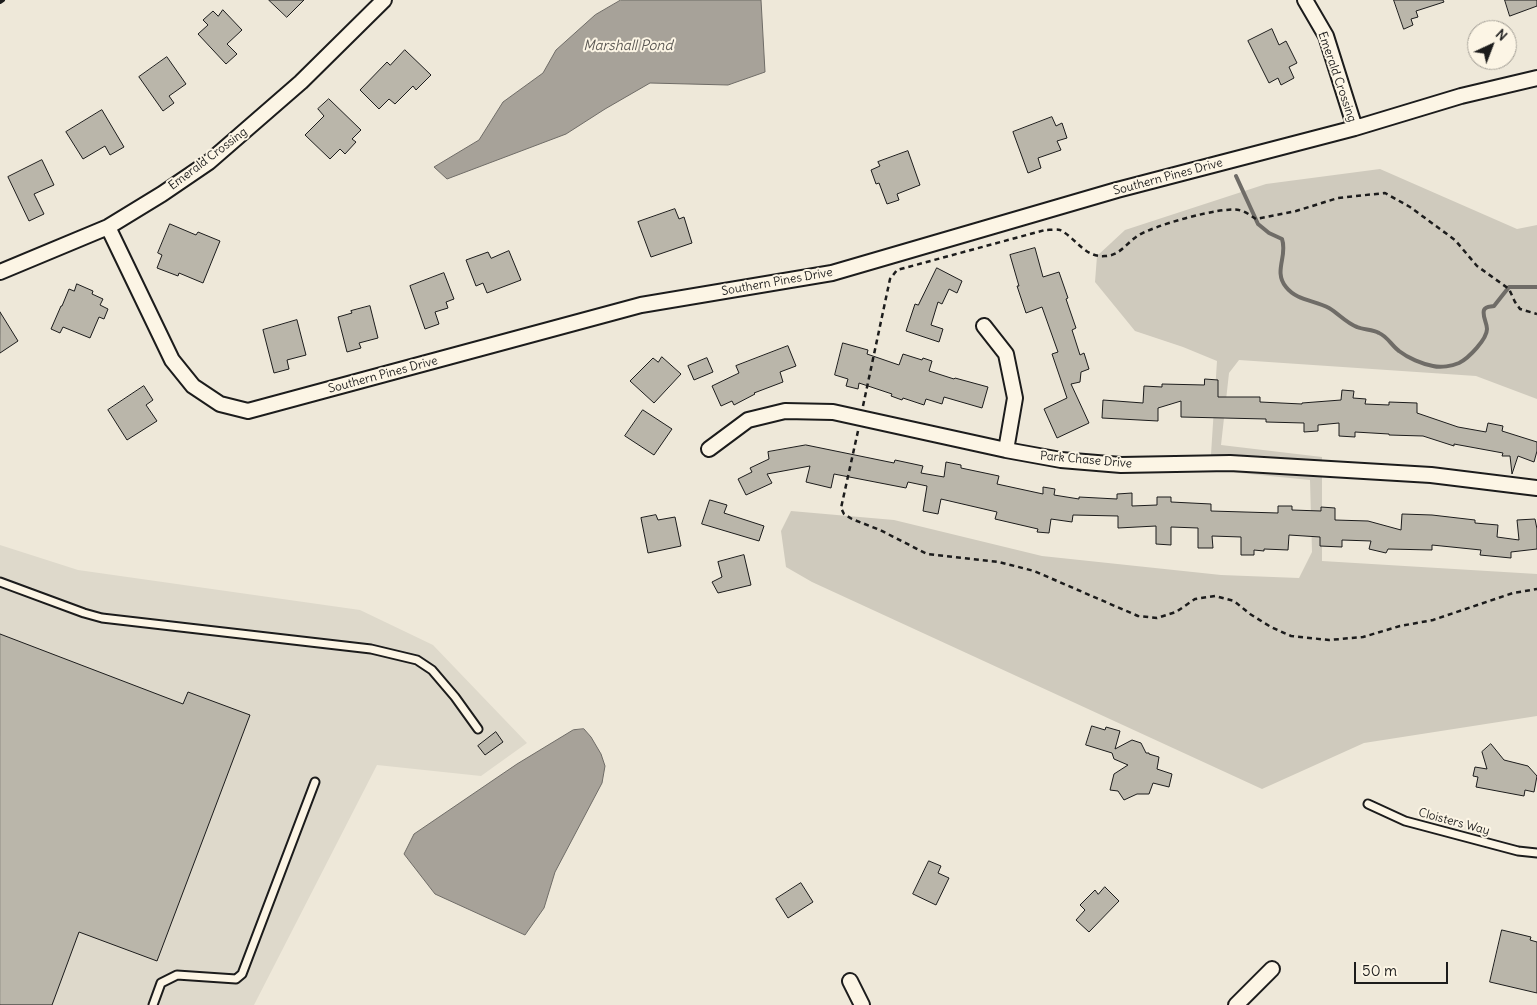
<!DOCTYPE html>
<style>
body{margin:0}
#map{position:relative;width:1537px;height:1005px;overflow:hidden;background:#eee8d9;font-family:Delius,sans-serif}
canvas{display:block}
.north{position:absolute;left:1467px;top:20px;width:50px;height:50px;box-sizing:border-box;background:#fcf5e5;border:1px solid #a29e95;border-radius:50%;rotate:43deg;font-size:14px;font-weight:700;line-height:20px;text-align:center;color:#1c1c1c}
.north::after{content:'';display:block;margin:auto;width:18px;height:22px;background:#1c1c1c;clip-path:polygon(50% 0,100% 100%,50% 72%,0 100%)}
.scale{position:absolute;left:1354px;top:962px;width:94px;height:22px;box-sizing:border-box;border:2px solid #1c1c1c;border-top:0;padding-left:6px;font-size:15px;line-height:18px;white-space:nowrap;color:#1c1c1c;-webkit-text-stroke:4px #fcf5e5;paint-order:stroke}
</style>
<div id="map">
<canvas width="1537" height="1005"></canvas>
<div class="north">N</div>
<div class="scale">50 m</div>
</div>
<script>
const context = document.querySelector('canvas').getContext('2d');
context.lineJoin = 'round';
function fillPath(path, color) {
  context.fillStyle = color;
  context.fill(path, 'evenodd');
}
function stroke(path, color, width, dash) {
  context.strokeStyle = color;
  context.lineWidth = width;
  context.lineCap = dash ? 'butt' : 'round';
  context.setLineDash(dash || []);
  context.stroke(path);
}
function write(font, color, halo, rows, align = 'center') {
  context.font = font + ' Delius,sans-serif';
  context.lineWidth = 4;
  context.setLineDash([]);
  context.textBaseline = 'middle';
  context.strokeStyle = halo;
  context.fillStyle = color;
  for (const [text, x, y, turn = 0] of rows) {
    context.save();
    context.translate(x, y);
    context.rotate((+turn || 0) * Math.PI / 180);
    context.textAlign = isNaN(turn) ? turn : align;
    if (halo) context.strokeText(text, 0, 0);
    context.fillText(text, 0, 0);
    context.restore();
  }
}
const built = new Path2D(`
 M0,545L78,570L360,610L433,645L527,743L481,776L377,765L254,1005H0Z`);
const green = new Path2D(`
 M1380,169L1517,229L1537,225V399L1476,376L1239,360L1229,373L1221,445L1322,457V561L1537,574V716L1364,743L1262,789L812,582L786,567L781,531L791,511L894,520L1042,556L1221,575L1299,578L1312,552L1310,480L1210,470L1217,361L1183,347L1135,331L1095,282L1097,256L1125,230L1266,184Z`);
const water = new Path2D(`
 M621,0H761L765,72L728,85L650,83L605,109L566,134L447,179L434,167L479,140L503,102L543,73L556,50L595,15Z
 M584,729L591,737L601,754L605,766L602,783L555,872L544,908L525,935L435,894L404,854L414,834L517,764L573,730Z`);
const stream = new Path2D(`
 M1236,176L1258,224L1269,233L1282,239C1288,256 1273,271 1286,287C1297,301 1315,300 1329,308C1339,314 1346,323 1357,327C1364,330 1373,329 1379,333C1387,336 1392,346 1399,351C1408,358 1422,364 1433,366C1441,368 1452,366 1459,363C1469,358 1487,339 1487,329C1487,323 1482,316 1484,310C1486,306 1490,307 1494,306L1509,287H1537`);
const building = new Path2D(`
 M269,0H304L287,17Z
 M1394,0H1443L1444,2L1416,11L1418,17L1411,19L1413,25L1404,29Z
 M1505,0H1537V6L1510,16Z
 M223,10L242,30L227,44L237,54L226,64L198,34L208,25L203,20L213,11L218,16Z
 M1272,29L1279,45L1286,41L1297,63L1289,67L1294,78L1281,85L1278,78L1269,83L1248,41Z
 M405,50L431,75L416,90L413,86L395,104L389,99L379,109L360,90L387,62L390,65Z
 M167,57L186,84L169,96L174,103L163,111L139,77Z
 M329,99L361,130L352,139L356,142L345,154L340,149L330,159L305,135L324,116L318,109Z
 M102,110L124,147L110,155L105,146L83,159L66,132Z
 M1052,117L1056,126L1062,123L1067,138L1057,141L1061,150L1038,158L1041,168L1028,173L1013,132Z
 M908,151L920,185L897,194L899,200L887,204L879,183L876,184L871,170L880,166L878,162Z
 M42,160L54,185L34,194L44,214L29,221L8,177Z
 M675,209L679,219L684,217L692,243L651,257L638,222Z
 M170,224L196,235L198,232L220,241L203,283L179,273L178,276L157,268L162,255L158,253Z
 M1035,248L1043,277L1059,272L1068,298L1066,299L1076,328L1072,330L1080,355L1084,353L1089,369L1081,372L1080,382L1071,384L1089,423L1057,438L1044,409L1067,398L1052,354L1058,352L1042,307L1026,313L1017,286H1019L1010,255Z
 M509,251L521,280L487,293L483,283L476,286L466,260L488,252L491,258Z
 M937,268L962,281L957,293L949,289L942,304L938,302L931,325L943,329L939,342L906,331L915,304L918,305Z
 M444,273L454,299L446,302L448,308L435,312L439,324L425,329L410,286Z
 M77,284L93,291L92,294L103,299L100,305L108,309L104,319L99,317L90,338L63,327L60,333L51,329L61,306H62L69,289L74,291Z
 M370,306L378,338L359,343L361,348L347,352L338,317L352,313L351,311Z
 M0,312L18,341L0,353Z
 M297,320L306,355L287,360L289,369L274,373L263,330Z
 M843,343L868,350L867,354L899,365L903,354L922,360L923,358L932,361L929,371L954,379L955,378L988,387L982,408L944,397L942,404L926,399L924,405L903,398L902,400L891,396L892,394L859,383L858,389L846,386L848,379L835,375Z
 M788,346L796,366L780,372L783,382L754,393L755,394L734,405L732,401L721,406L712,386L739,373L736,366Z
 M662,357L681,374L654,403L630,381L653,358L658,362Z
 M707,358L713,372L694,380L688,366Z
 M1205,379L1218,380V397H1260V402L1302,404V403L1341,400L1342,390L1354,391L1353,398L1366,399L1365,404L1389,405V402L1417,403V413L1458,427L1486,432L1488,423L1503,426L1502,431L1537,442V451L1534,462L1518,456L1512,474L1510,456H1502L1503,453L1454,444V446L1423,436L1389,435V434L1355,432V437L1339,436V423L1318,425V431L1304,432V423L1266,422V419L1181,417V401L1158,408V421L1102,418L1103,400L1143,403L1144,386L1162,387V384L1204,385Z
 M144,386L153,400L146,405L157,421L127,440L108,410Z
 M643,410L672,429L654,455L625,436Z
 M806,445L894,463L895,460L923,466L921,473L944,477L946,462L961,465V468L999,476L997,484L1043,494V487L1055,489L1054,495L1079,499V497L1117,499V494L1132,493V506L1157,505V497H1171V502L1211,504V511L1278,513V506H1292V510L1321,511V507L1335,508V520L1368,521L1401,530L1402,514L1432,515L1475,520V523L1498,525L1497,537L1519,540L1517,520L1535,519L1537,529V549L1511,552V558L1480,555L1481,550L1432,545V550L1388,549L1386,553L1369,549L1371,541L1342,540V547L1320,546V537L1289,535L1288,550L1264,549V551L1254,550V555H1241V537L1212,536L1213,548H1198V528L1171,527V545L1156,544V526L1118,528V516L1073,515L1072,522L1051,519L1049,533L1037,532L1038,529L995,519L997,512L941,499L938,514L923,511L927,486L908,482L906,488L834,474L831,488L806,482L810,466L767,474L772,483L746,495L738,479L752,472L750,468L769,459L768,452Z
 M710,500L727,505L724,513L764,526L759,541L702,524Z
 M656,515L658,520L675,517L681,546L648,553L641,518Z
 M744,555L751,585L718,593L712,582L722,577L718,562Z
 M0,634L183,704L188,692L250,715L157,961L79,932L52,1005H0Z
 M1092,726L1105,730L1106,727L1120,731L1115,749L1132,740L1141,743L1146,753H1149V754L1159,757L1157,769L1172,774L1169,787L1153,783L1149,794H1137L1124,800L1118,791L1110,790L1114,774L1128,765L1114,759L1112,753L1086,745Z
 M496,732L503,742L485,755L478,746Z
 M1491,744L1504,760L1528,766L1537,776L1534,792L1525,790L1524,796L1476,787L1478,777L1473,776L1475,767L1487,769L1482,752Z
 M929,861L941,866L938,873L949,878L936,905L913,894Z
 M801,883L813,902L788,918L776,899Z
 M1105,887L1119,901L1089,932L1076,920L1085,910L1080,905L1095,890L1098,894Z
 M1502,930L1531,937L1530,940L1537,942V993L1490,982Z`);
const path = new Path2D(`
 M863,406L890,279L897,270L1045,230C1049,230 1056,229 1060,230C1076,238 1085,258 1105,256C1119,256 1126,244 1136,237C1150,226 1223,206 1239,210C1245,211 1251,216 1256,219L1296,211L1338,198L1385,193L1410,207L1455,240L1477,266L1509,289L1515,302L1520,309L1537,314
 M858,431L841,508L844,514L852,519L880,530L927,554L999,562L1034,571L1138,616L1157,618L1176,612L1195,599L1215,596L1234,601L1250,614L1271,627L1291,636L1329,640L1363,637L1400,626L1433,620L1513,593L1537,589`);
const lane = new Path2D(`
 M0,582L84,613L102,618L371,649L417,660L432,670L455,697L478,729
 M1368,804L1405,821L1518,851L1537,853
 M153,1005L161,983L177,975L236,979L242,974L315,782`);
const street = new Path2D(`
 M1305,0L1326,36L1355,128
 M108,227L172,360L193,386L220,404L248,411L641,305L832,273L1117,190L1355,128L1461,96L1537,78
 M0,272L108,227L162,194L209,162L301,82L384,0
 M984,326L1006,354L1015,398L1006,450
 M709,449L748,420L785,411L833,412L1006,450L1061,460L1121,465L1230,463L1431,475L1537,488
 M850,981L862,1005
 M1236,1005L1272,969`);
const rail = new Path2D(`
 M0,2L3,0`);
const streetNames = [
 ["Emerald Crossing",1337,77,71],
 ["Emerald Crossing",208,159,-37],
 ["Southern Pines Drive",1168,177,-15],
 ["Southern Pines Drive",777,282,-10],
 ["Southern Pines Drive",383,375,-15],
 ["Park Chase Drive",1086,460,5],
 ["Cloisters Way",1454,822,15]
];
const waterNames = [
 ["Marshall Pond",628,46]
];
fillPath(built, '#ded9cb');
fillPath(green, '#cfcabd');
fillPath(water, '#a7a299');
stroke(water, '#6f6c67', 1);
stroke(stream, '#6f6c67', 4);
fillPath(building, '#bab6aa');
stroke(building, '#1c1c1c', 1);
stroke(lane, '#1c1c1c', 11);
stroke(street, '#1c1c1c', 18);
stroke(path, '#1c1c1c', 2.5, [5, 4]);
stroke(lane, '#fcf5e5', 7);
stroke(street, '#fcf5e5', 14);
stroke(rail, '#1c1c1c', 4);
write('12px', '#1c1c1c', '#fcf5e5', streetNames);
write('italic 14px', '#5b5854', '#fcf5e5', waterNames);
</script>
